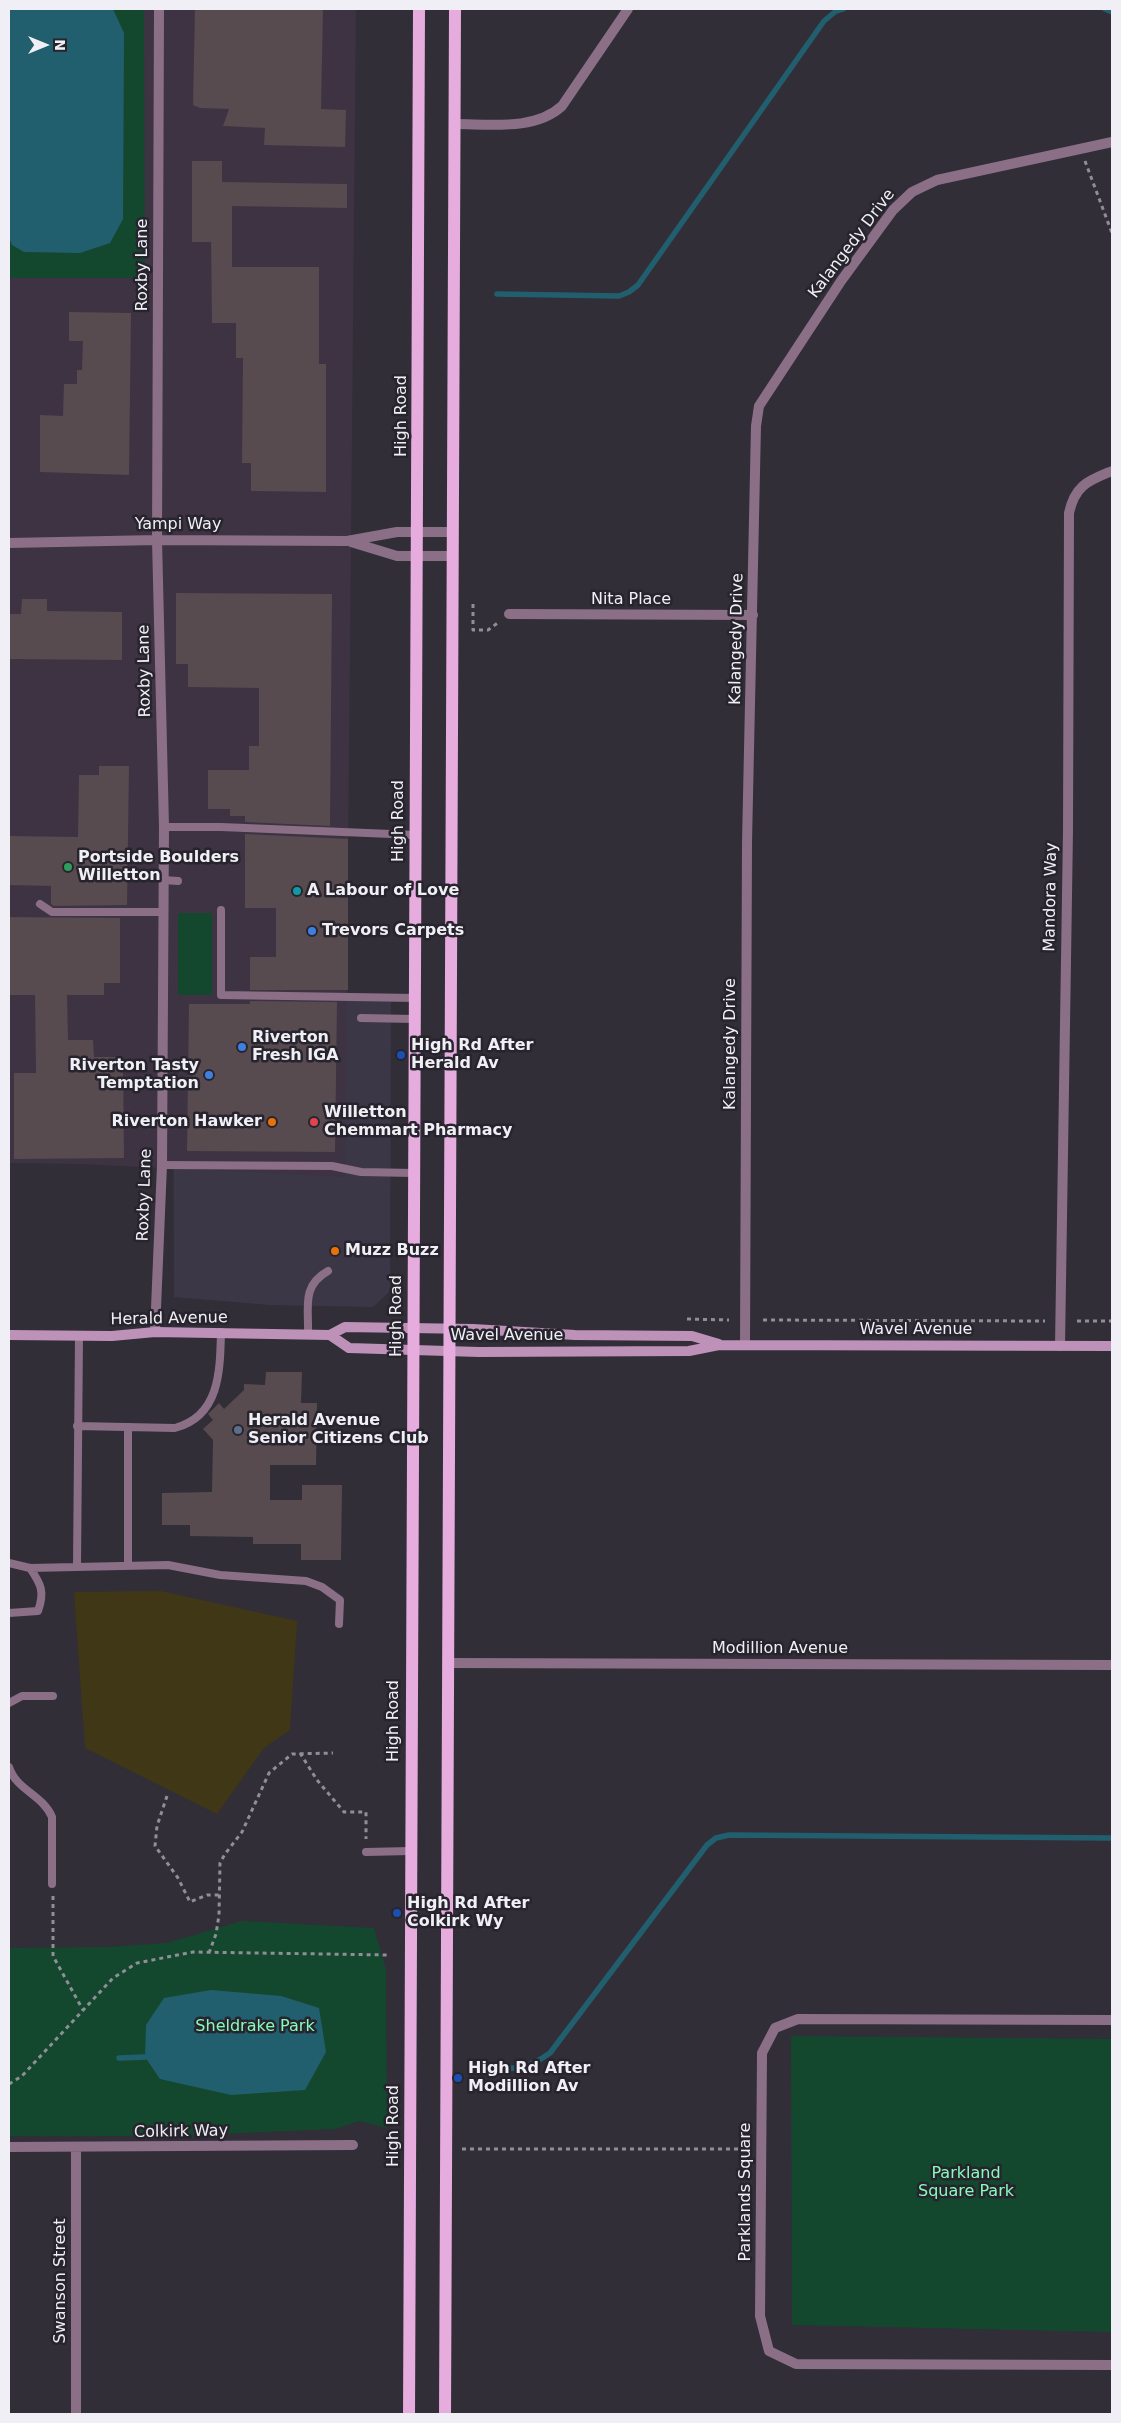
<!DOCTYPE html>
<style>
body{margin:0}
#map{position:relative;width:1121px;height:2423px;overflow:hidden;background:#312e38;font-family:"DejaVu Sans",sans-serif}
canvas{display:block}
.frame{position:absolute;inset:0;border:10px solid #f0eff5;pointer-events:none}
.north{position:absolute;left:20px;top:20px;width:50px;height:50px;-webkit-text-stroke:4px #27242e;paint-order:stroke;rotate:90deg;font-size:14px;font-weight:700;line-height:20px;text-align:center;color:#f0eff5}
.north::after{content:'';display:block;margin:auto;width:18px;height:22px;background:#f0eff5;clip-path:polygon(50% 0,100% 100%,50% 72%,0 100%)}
</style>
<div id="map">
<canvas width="1121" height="2423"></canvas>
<div class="frame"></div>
<div class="north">N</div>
</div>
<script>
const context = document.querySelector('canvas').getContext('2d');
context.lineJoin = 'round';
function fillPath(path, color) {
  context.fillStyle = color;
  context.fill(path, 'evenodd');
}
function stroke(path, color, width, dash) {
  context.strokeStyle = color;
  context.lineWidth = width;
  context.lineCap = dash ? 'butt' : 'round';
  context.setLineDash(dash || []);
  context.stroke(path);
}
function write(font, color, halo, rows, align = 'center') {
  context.font = font + ' "DejaVu Sans",sans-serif';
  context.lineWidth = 5;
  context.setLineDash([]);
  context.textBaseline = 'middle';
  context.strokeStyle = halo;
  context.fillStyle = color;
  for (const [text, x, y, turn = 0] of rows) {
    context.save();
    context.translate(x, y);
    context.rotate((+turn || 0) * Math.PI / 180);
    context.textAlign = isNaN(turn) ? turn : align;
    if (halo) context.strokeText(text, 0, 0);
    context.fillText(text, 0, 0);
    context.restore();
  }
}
const built = new Path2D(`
 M173,999H391L390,1291L373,1307L270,1305L174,1297Z`);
const industrial = new Path2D(`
 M9,9H356L345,1177L80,1164L9,1163Z`);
const green = new Path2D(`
 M9,9H144L145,278H9Z
 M178,913H212V995H178Z
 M242,1921L374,1928L386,1970L387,2128L359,2121L335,2129L169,2136H9V1948L108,1947L167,1943Z
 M791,2036L1112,2039V2332L792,2325Z`);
const sand = new Path2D(`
 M161,1591L297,1621L290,1730L264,1748L217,1814L85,1748L74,1592Z`);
const water = new Path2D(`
 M9,9H113L124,33L123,219L110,243L80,253L24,252L12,245L9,238Z
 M211,1990L281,1996L319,2008L326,2052L305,2090L231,2095L160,2079L145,2057L146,2025L164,1998Z`);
const stream = new Path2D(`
 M1105,9L1112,12
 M497,294L619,296L629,292L638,285L824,21L836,11L843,9
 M119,2058L145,2057
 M486,2069C515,2069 526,2070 550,2053L707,1845L716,1838L729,1835L1112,1838`);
const building = new Path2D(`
 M195,9H323L321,109L346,110L345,147L264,145L265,128L223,126L229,109L200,108L193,105Z
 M192,161H222V182L347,184V208L232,206V267H319V364H326V492L251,491V463H242L243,358H236V323H212L211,242H192Z
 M69,312L131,313L129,475L40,472V415L63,416L64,384H77V370H82L83,341H69Z
 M176,593L332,594L330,826L245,822V816H230V809H208V770H249V746H259V688L188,687V664H176Z
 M22,599H47V611L122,612V660L9,659V614H21Z
 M99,766H129L127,905L54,906L51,904V886L9,885V836L78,837L79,775H99Z
 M245,834L348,839V990H250V957H276V908H245Z
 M9,917L120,918V983H104V995H67L68,1040H93L94,1057H123L124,1158L14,1159V1073H36L35,995H9Z
 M250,1001L337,1002L335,1152L187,1151L189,1004H250Z
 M266,1372H302L301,1403H317L316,1465H270V1500H302V1485H342L341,1560H301V1544H253V1537L190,1536V1525H162V1493L212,1492L213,1440L203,1429L213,1420L208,1414L219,1403L224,1409L244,1390V1384L265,1385Z`);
const path = new Path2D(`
 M1085,161L1112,233
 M473,604V630H488L499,622
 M687,1319L729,1320
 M763,1320L1045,1321
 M1077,1321H1112
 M300,1753L317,1780L344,1812H366V1839
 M167,1796L157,1826L155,1846L178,1878L190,1902L207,1895H221
 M53,1896V1956L83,2010
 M209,1953L216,1934L219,1915L220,1863L225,1854L242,1832L269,1773L292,1754L333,1753
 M9,2084L22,2076L113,1978L137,1963L193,1952L388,1955
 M462,2149H748`);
const lane = new Path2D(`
 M164,827H221L416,835
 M163,880L178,881
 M40,904L52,912H163
 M221,910V995L416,998
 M361,1018L415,1019
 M162,1165L332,1166L361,1172L414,1173
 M308,1335C309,1308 301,1286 328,1271
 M77,1426L175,1428C220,1416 220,1371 221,1332
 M128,1427V1564
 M9,1563L30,1568L168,1565L220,1575L306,1581L322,1587L340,1600L339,1624
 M77,1566L79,1336
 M9,1613L38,1611C45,1592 41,1584 30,1568
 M9,1703L22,1696H53
 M9,1767C16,1790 43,1795 52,1817V1884
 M366,1852L410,1851`);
const street = new Path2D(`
 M455,124C489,124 535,131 562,106L628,9
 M351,542L397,556H452
 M9,543L157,540L347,541L397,532H452
 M509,614L753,615
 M155,1332L162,1165L164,827L157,540L159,9
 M745,1345L747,842L756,426L759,406L841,281L893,210L912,192L937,180L1112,142
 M1060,1346L1068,831L1069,513C1075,485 1088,481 1112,471
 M448,1663L1112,1665
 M1112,2020L798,2019L775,2028L762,2053L760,2316L769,2351L796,2364L1112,2365
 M9,2147L353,2145
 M76,2148V2414`);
const secondary = new Path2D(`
 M9,1335L112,1336L155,1332L330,1335L345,1327L473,1329L575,1335L692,1336L719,1344
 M330,1335L349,1348L479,1352L689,1351L719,1345L1112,1346`);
const primary = new Path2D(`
 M409,2414L419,9
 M445,2414L455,9`);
const markers = [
 [68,867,5,"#2e9e5b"],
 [297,891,5,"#0f9aa8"],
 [312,931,5,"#3f7fe0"],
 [242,1047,5,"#3f7fe0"],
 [401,1055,5,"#1a4fb4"],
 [209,1075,5,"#3f7fe0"],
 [272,1122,5,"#e8710a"],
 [314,1122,5,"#e0444e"],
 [335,1251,5,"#e8710a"],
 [238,1430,5,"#5c6f8a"],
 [397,1913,5,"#1a4fb4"],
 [458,2078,5,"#1a4fb4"]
];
const streetNames = [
 ["Kalangedy Drive",852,244,-53],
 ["Roxby Lane",143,265,-90],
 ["High Road",402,416,-90],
 ["Yampi Way",178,525],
 ["Nita Place",631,600],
 ["Kalangedy Drive",737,639,-89],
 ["Roxby Lane",145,671,-91],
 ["High Road",399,821,-90],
 ["Mandora Way",1051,897,-89],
 ["Kalangedy Drive",731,1044,-90],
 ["Roxby Lane",145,1195,-88],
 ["High Road",397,1316,-90],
 ["Herald Avenue",169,1319,-1],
 ["Wavel Avenue",916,1330],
 ["Wavel Avenue",507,1336],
 ["Modillion Avenue",780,1649],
 ["High Road",394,1721,-90],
 ["High Road",394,2126,-90],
 ["Colkirk Way",181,2132,-1],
 ["Parklands Square",746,2192,-90],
 ["Swanson Street",61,2281,-90]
];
const poiNames = [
 ["Portside Boulders",78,858],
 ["Willetton",78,876],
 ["A Labour of Love",307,891],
 ["Trevors Carpets",322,931],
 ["Riverton",252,1038],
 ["Fresh IGA",252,1056],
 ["High Rd After",411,1046],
 ["Herald Av",411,1064],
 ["Riverton Tasty",199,1066,"right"],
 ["Temptation",199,1084,"right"],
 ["Willetton",324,1113],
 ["Chemmart Pharmacy",324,1131],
 ["Riverton Hawker",262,1122,"right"],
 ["Muzz Buzz",345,1251],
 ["Herald Avenue",248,1421],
 ["Senior Citizens Club",248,1439],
 ["High Rd After",407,1904],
 ["Colkirk Wy",407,1922],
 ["High Rd After",468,2069],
 ["Modillion Av",468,2087]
];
const parkNames = [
 ["Sheldrake Park",255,2027],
 ["Parkland",966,2174],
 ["Square Park",966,2192]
];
fillPath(built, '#3c3747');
fillPath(industrial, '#3e3342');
fillPath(green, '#13482e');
fillPath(sand, '#403717');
fillPath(water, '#215f6f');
stroke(stream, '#215f6f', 5.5);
fillPath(building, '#574b4f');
stroke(path, '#908e96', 3, [4, 4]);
stroke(lane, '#8b6f87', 8);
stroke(street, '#8b6f87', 10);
stroke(secondary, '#be91b8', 10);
stroke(primary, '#e6acde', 12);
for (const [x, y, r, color] of markers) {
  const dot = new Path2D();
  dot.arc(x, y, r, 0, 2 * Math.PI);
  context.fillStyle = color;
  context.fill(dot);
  stroke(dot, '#27242e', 2);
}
write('16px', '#f0eff5', '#27242e', streetNames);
write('bold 16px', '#f0eff5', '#27242e', poiNames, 'left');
write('16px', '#86fcbb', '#27242e', parkNames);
</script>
